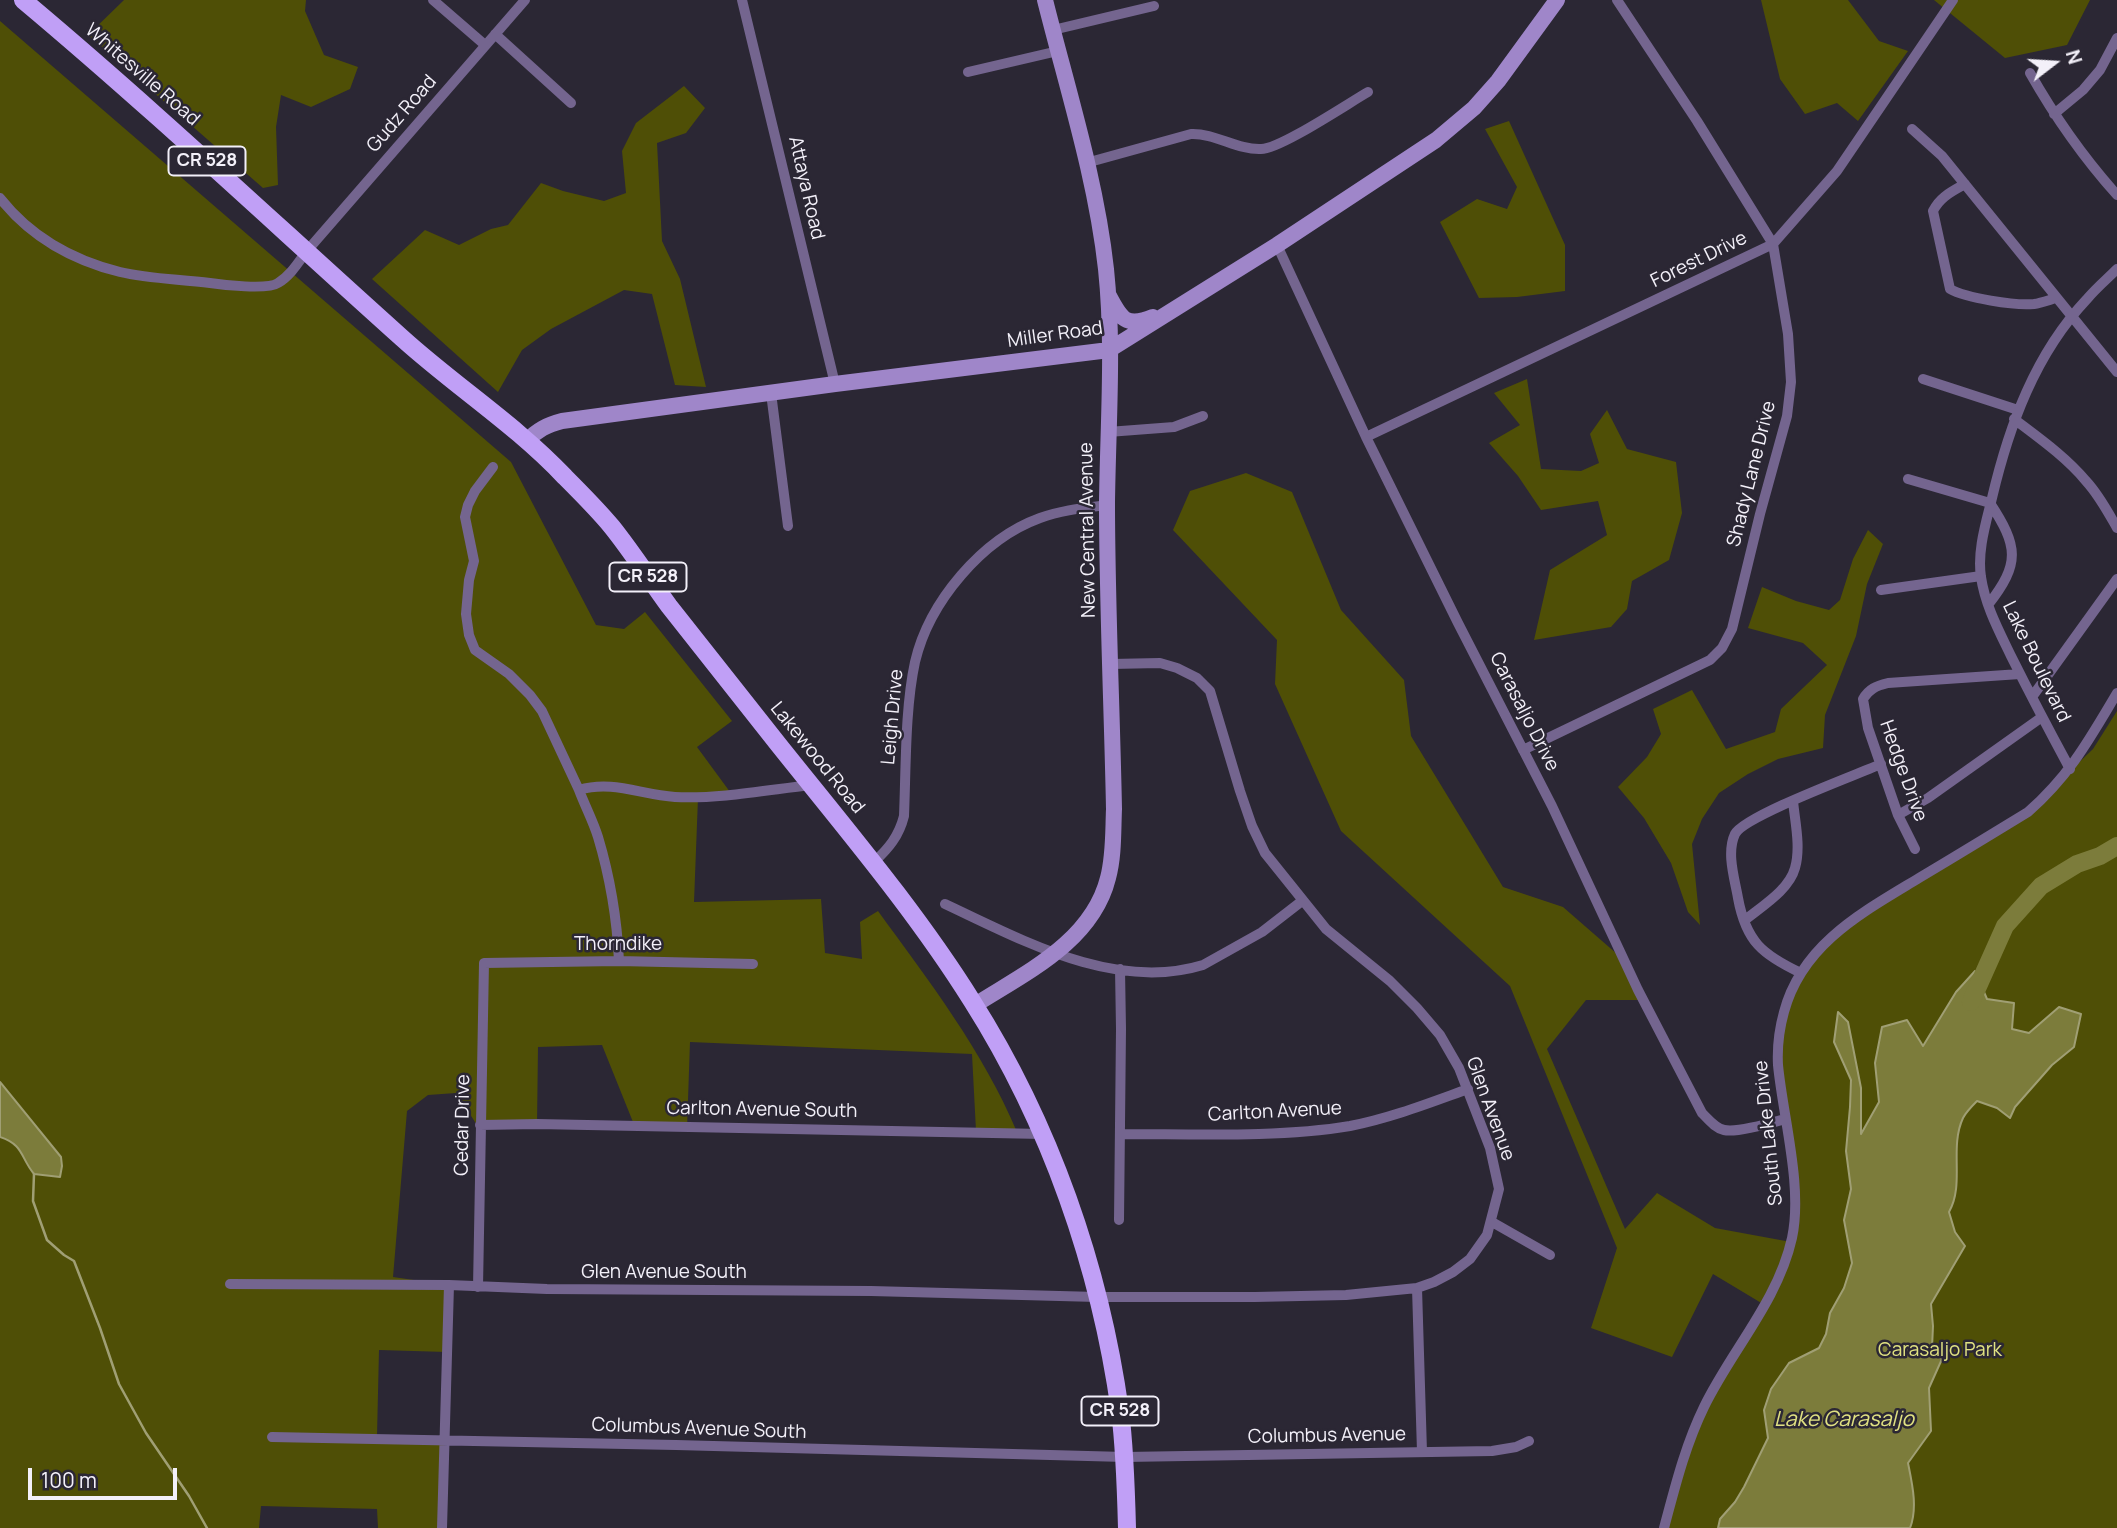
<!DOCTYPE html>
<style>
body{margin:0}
#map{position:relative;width:2117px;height:1528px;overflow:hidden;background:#2b2734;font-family:Manrope,sans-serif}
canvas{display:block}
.north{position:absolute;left:2019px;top:28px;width:70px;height:70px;-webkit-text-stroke:5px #2b2734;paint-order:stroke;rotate:73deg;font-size:19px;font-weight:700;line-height:28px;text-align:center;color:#f3f0f9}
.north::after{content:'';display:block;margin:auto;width:24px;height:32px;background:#f3f0f9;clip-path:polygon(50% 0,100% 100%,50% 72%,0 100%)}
.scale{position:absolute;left:28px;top:1468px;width:149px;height:32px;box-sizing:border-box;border:4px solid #f3f0f9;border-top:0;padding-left:9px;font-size:21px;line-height:24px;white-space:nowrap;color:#f3f0f9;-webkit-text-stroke:5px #2b2734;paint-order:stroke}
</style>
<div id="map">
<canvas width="2117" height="1528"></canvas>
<div class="north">N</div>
<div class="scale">100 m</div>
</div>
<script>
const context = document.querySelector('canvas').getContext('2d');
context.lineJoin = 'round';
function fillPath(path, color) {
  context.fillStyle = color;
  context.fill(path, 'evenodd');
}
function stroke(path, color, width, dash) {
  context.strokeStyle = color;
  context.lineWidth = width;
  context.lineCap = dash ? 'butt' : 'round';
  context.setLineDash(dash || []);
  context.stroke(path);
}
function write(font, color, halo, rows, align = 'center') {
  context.font = font + ' Manrope,sans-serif';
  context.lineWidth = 5;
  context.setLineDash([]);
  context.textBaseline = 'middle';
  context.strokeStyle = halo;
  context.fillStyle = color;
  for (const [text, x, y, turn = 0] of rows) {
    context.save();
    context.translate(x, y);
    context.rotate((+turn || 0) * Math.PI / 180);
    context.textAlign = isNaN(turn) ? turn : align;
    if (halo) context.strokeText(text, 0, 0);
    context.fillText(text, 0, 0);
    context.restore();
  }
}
const green = new Path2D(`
 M124,0H306L305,11L324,55L358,67L350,89L311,107L281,95L276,127L278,185L263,188L88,35Z
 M1761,0H1848L1879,41L1908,51L1858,121L1837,103L1805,114L1780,79Z
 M1934,0H2090L2067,45L2005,58Z
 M0,21L511,462L596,625L624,629L645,612L732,721L697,747L733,796L698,798L694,902L821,899L825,953L862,959L860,922L878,911C929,981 983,1051 1017,1132L976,1131L972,1054L690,1042L687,1129L635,1127L602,1045L538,1047L537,1126L477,1125L456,1093L428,1095L407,1111L393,1277L449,1285L447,1352L379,1350L377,1436L444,1440L443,1528H378L377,1509L261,1506L259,1528H0Z
 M684,86L705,108L686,133L657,143L662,241L680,279L706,387L675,385L652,294L624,290L551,329L522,350L498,392L372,279L425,230L459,245L491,229L508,225L541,183L563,191L604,201L626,193L622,151L636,123Z
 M1509,121L1565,245V291L1517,297L1479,298L1440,222L1477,199L1507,209L1517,187L1485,129Z
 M1527,379L1541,469L1581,471L1599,463L1590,434L1607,410L1627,449L1676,462L1682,513L1669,560L1632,581L1627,609L1611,627L1534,640L1550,570L1607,535L1598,501L1541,510L1518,476L1489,443L1520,425L1494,393Z
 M1246,473L1292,492L1341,610L1404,680L1411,736L1503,887L1563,907L1617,954L1639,1000H1586L1547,1049L1625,1229L1657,1193L1715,1228L1791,1242L1795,1209L1778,1062L1787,1000L1826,941L2023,816L2093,749L2117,711V1528H1664L1694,1429L1763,1304L1713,1274L1672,1357L1591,1328L1617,1248L1510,986L1341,831L1275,684L1277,640L1173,530L1190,491Z
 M1868,530L1883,544L1867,584L1856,636L1825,715L1823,748L1778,759L1748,774L1719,793L1702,819L1692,844L1700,925L1688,912L1671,863L1644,818L1618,787L1647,757L1661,734L1653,709L1692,690L1726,749L1775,732L1781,709L1827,665L1803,643L1748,628L1762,587L1796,601L1829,610L1840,600L1853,559Z`);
const water = new Path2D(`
 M1975,971L1987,999L2014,1003L2012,1029L2029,1033L2059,1007L2081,1014L2074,1047L2052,1065L2015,1107L2010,1118L1997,1108L1977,1101C1972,1106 1966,1112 1963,1118C1949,1148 1965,1184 1949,1212L1955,1232L1965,1246L1931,1304L1933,1326L1932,1348L1942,1359L1929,1388L1931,1431L1908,1463C1912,1483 1918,1508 1910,1528H1718L1720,1519L1735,1502L1744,1487L1768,1438L1764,1410L1771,1389L1789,1363L1819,1348L1826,1334L1830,1313L1844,1288L1852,1263L1844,1220L1851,1189L1846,1151L1850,1107L1851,1080L1834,1042L1838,1012L1848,1022L1861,1088V1134L1879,1102L1875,1063L1882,1027L1907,1020L1923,1046L1956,992Z
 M0,1082L61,1157L62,1166L60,1177L34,1174C20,1157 24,1145 0,1137Z`);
const stream = new Path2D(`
 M34,1174L33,1201L47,1240L64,1255L74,1261L100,1328L119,1384L146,1433L189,1496L207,1528`);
const river = new Path2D(`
 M1971,1002L2005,926L2041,886L2077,864L2100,856L2117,846`);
const street = new Path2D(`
 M433,0L485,45
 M742,0L835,384
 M1053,30L1154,6
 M495,34L571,103
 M968,72L1058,51
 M2030,73C2055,117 2083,157 2117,195
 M2054,114L2083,90L2100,70L2117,38
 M1912,129L1942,156L2117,372
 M1086,163L1191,134C1215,133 1237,150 1261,149C1280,149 1347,104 1368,92
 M1965,184C1951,192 1940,197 1933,211L1950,289C1966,298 2015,306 2034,304C2041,303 2049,300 2056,298
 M0,198C30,236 72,260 120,272C149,279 180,279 210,283C223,285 268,290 278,283C290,276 298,263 306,252L525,0
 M1277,245L1366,437L1458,623L1552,806L1638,990L1702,1113C1709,1120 1715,1128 1724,1130C1738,1133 1771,1123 1785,1119
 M1923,379L2018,410
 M771,393L788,526
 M2014,419C2039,438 2066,457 2086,481C2099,495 2108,512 2117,528
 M1108,432L1174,427L1203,416
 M1366,437L1773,244L1837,171L1953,0
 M493,467L475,491L468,505L465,517L474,561L469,580L466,614L469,635L475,650L509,674L530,695L542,711L579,790C613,780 641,795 675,797C720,799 767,790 811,785
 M1908,479L1990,503C2018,546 2021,563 1988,605
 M1881,590L1981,576
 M2032,697L2117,579
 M1523,750L1710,660L1722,648L1732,629L1760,514L1787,416L1791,382L1788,334L1773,244L1697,121L1617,0
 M2070,769C2050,732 2030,694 2011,656C1999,631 1985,605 1981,577C1977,551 1986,523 1992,498C2009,426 2035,354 2087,299C2096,288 2107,279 2117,269
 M579,790C585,806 593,821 598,837C610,877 617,919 619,961
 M1898,815L1928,798L2042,717
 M1915,849L1898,815L1868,728L1863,699C1869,689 1876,686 1888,683L2020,674
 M874,862C889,848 899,836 904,816C906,768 905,708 915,662C929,602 982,539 1040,518C1062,510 1084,508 1107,505
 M945,904C1022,940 1115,992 1203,965L1262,932L1302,901
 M1745,920C1762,906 1789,890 1795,868C1801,847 1795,822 1793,801
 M1801,973C1763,955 1746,942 1738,898C1735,880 1726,853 1735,834C1744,816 1856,775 1881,764
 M480,1125L537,1124L1043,1134
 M1120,1134C1194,1134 1278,1138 1350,1126C1391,1118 1429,1103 1468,1089
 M1119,1220L1121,1029L1120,969
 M1492,1222L1550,1255
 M230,1284L449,1285L547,1289L871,1291L1097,1297H1255L1346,1295L1417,1288L1434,1282L1453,1272L1470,1259L1487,1235L1499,1189L1490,1148L1459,1068L1440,1035L1417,1008L1390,981L1326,929L1265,853L1252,826L1240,791L1210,691L1197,678L1177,668L1160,663L1111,664
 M478,1287L484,963L619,961L753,964
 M1417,1288L1422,1452
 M272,1437L676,1445L1125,1457L1492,1451L1516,1447L1529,1441
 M442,1528L449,1285
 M1664,1528C1675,1487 1685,1446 1704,1407C1731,1351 1778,1301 1792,1238C1803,1187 1783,1117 1778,1065C1777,1046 1779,1030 1784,1012C1802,944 1863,912 1919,878C1956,856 1992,834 2028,812C2070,775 2089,740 2117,693`);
const secondary = new Path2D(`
 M1109,296C1121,319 1126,328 1153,317
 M527,441C537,430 547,425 562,421L835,384L1109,350L1277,245L1436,140L1474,108L1498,81L1557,0
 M975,1005C1025,973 1092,942 1108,878C1114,856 1113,832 1114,809C1112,707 1107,604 1107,502C1108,424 1114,345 1106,269C1096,178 1067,88 1045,0`);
const primary = new Path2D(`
 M23,0C153,109 276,225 402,338C455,386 516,425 565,477C581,493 598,510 612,527C632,552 650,580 669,606C705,652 742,698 778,744C845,828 915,910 972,1001C1050,1124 1100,1267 1120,1411C1125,1450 1126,1489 1127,1528`);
const shields = [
 [207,161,77],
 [648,577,77],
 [1120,1411,77]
];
const shieldNames = [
 ["CR 528",207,161],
 ["CR 528",648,577],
 ["CR 528",1120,1411]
];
const streetNames = [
 ["Whitesville Road",142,75,41],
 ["Gudz Road",402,114,-49],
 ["Attaya Road",806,188,77],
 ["Forest Drive",1699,260,-26],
 ["Miller Road",1055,335,-8],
 ["Shady Lane Drive",1752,474,-76],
 ["New Central Avenue",1088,530,-91],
 ["Lake Boulevard",2036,662,64],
 ["Carasaljo Drive",1524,712,63],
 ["Leigh Drive",893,717,-85],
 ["Lakewood Road",817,758,51],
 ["Hedge Drive",1903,771,70],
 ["Thorndike",618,945],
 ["Glen Avenue",1490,1109,70],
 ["Carlton Avenue South",762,1110,1],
 ["Carlton Avenue",1275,1112,-3],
 ["Cedar Drive",463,1125,-89],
 ["South Lake Drive",1769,1133,-96],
 ["Glen Avenue South",664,1273],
 ["Columbus Avenue South",699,1429,2],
 ["Columbus Avenue",1327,1436,-1]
];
const parkNames = [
 ["Carasaljo Park",1940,1351]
];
const waterNames = [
 ["Lake Carasaljo",1844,1420]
];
fillPath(green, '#4f4f06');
fillPath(water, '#7c7c3b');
stroke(water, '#a09f74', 2);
stroke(stream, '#a09f74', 2.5);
stroke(river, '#7c7c3b', 18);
stroke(street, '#74658f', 10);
stroke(secondary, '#9f86c9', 16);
stroke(primary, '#c09ff6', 18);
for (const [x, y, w] of shields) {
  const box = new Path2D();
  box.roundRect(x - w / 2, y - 14.5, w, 29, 5);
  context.fillStyle = '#2b2734';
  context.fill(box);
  stroke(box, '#f3f0f9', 2);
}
write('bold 18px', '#f3f0f9', null, shieldNames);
write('19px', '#f3f0f9', '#2b2734', streetNames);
write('19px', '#e1e282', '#2b2734', parkNames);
write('italic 21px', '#e0e182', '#2b2734', waterNames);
</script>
